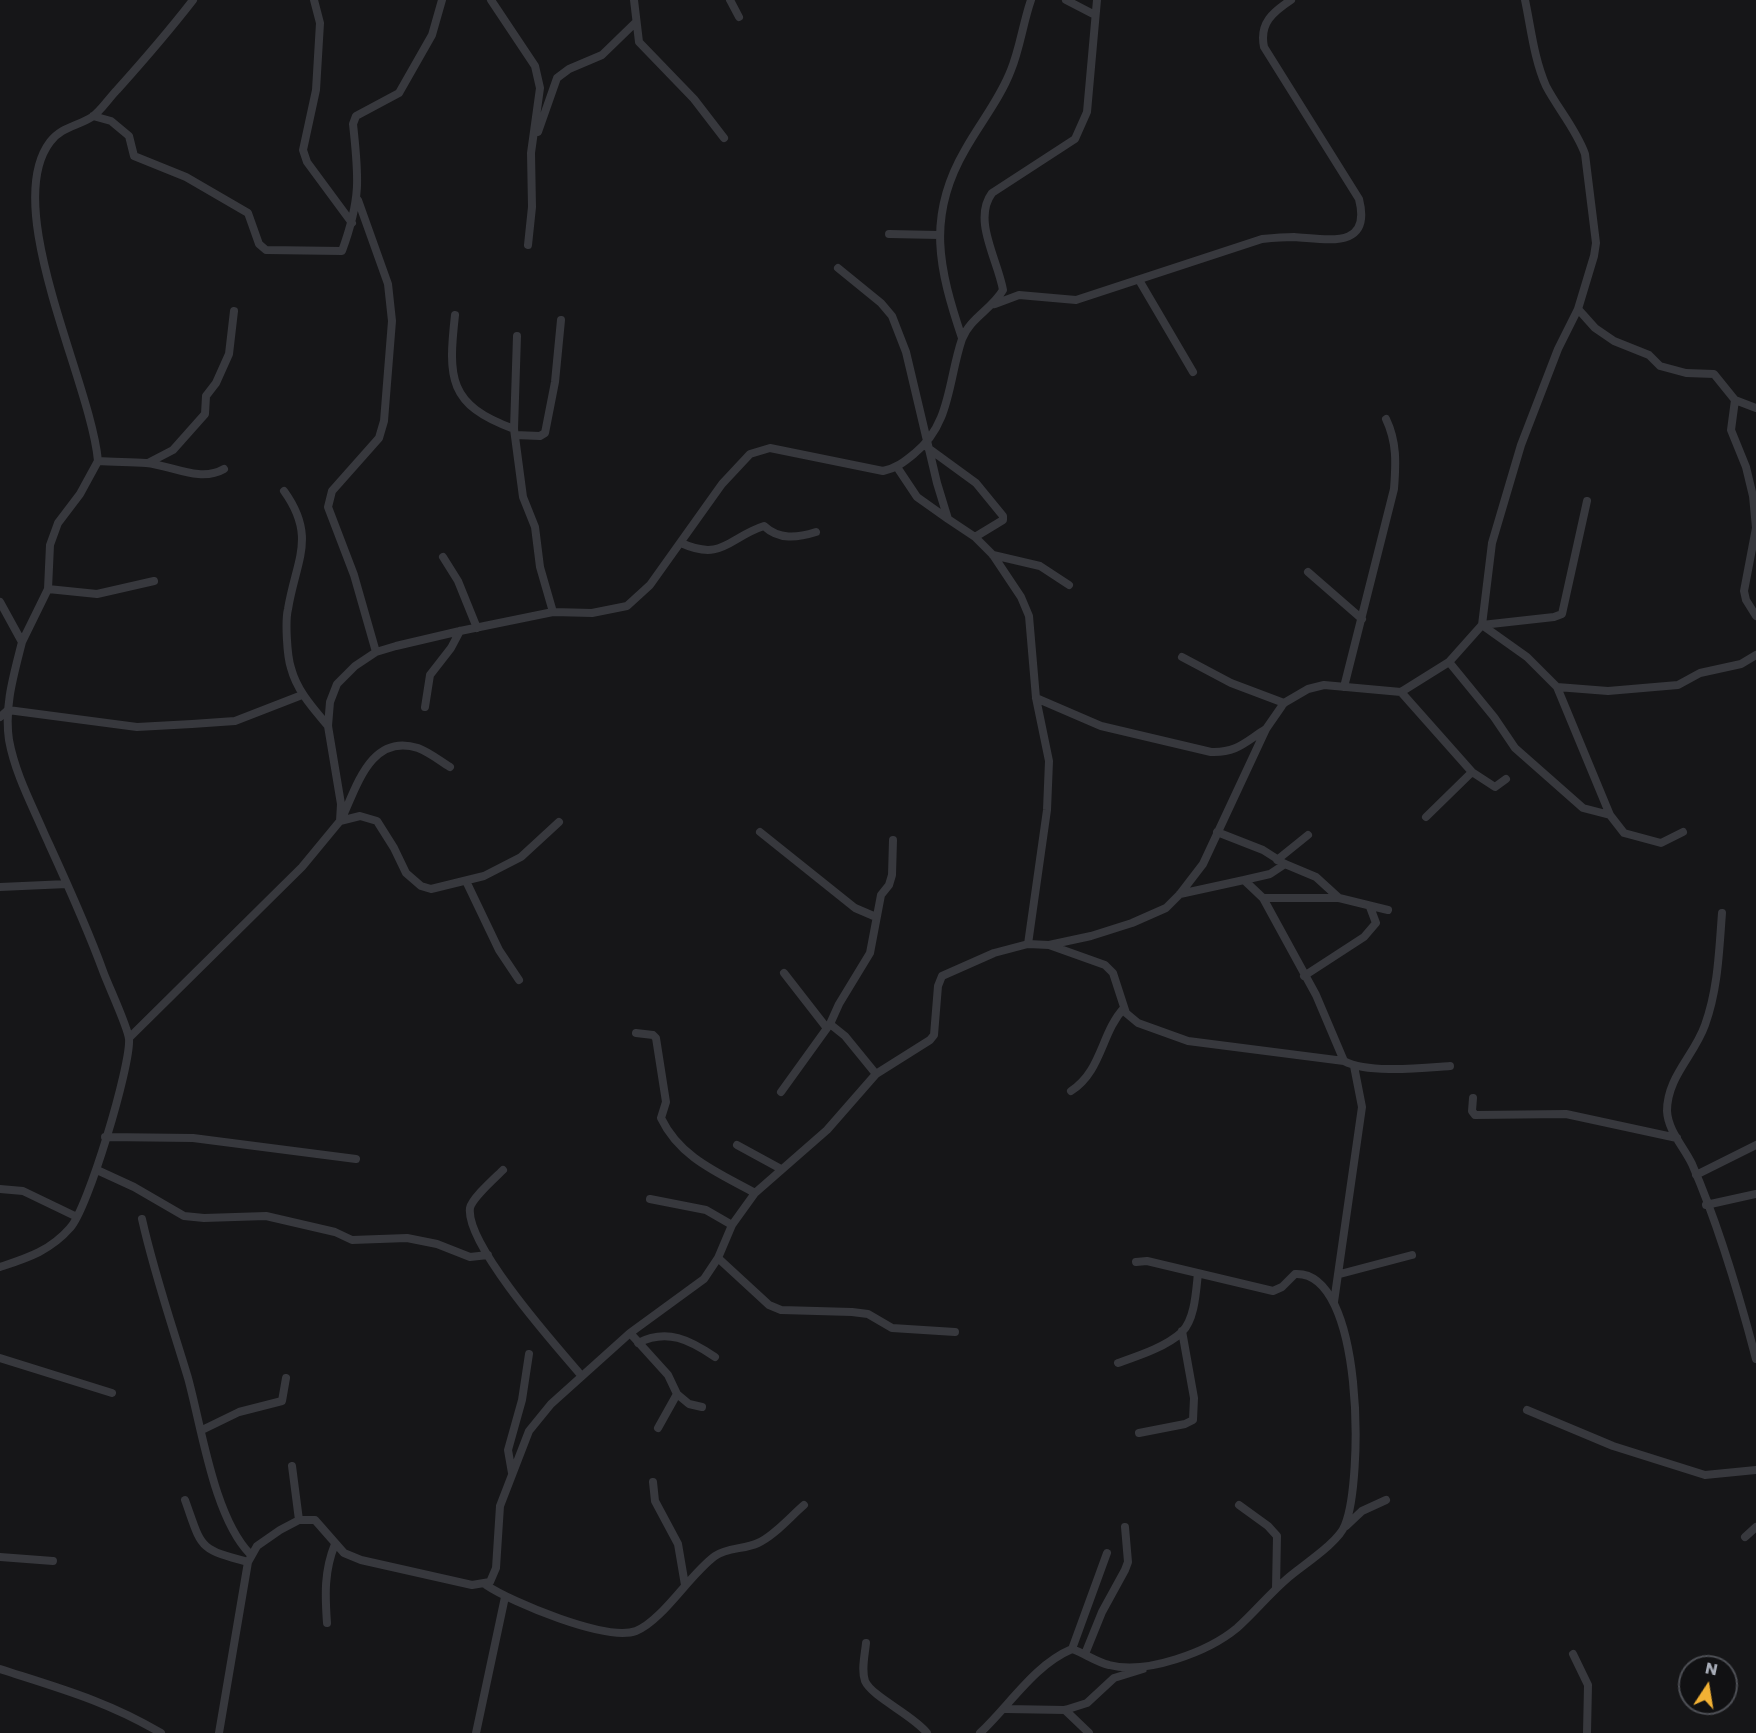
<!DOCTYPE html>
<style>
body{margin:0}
#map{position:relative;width:1756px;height:1733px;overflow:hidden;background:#161618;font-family:Poppins,sans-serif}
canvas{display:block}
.north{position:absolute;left:1678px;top:1655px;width:60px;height:60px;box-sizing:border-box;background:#111113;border:2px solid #4d4f55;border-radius:50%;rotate:12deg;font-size:16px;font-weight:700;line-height:24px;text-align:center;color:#a8adb8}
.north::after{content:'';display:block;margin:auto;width:21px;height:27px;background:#f2b134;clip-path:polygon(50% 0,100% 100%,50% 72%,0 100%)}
</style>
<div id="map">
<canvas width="1756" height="1733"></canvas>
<div class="north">N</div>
</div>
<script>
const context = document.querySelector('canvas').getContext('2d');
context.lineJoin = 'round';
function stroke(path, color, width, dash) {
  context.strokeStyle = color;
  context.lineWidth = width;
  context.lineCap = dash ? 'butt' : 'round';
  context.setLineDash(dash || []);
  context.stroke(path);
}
const minor = new Path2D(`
 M314,0L320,23L316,90L303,150L307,162L352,223
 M491,0L535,66L540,88L531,153L532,207L528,245
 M634,0L639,42L694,99L724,138
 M730,0L739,17
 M1066,0L1095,15
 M93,116L111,121L129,136L134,156L186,177L248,213L259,244L266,250L342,251C361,199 359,178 353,124L356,116L399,93L432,35L442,0
 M538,132L557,78L569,69L602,55L636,22
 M358,200L388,284L392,321L384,421L379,438L332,491L328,507L354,575L376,652
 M889,234L939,235
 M838,268L881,303L892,316L906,352L937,483L948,519L975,537L993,555L1021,597L1029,616L1036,698L1049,761L1047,810L1028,944
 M1139,280L1193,372
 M995,304L1019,295L1076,300L1262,239C1272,238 1284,237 1294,237C1327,239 1372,250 1359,199L1264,47C1259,23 1273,12 1291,0
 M1578,309L1595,328L1614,341L1649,355L1660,366L1686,373L1714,374L1735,400L1756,408
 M455,315C448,378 448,405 514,429
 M517,336L514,429L523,497L535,527L540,567L553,612
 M962,338C939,269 926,217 965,150C980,123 1000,99 1011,70C1020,48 1023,23 1031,0
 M1735,400L1731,430L1746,467L1753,496L1756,528L1744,591L1746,600L1756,616
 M515,435L540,436L545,433L555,382L561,320
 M928,448L976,483L1003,516V520L975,537
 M98,461C114,462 130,462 146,463C171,465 200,483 224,469
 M148,463L173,450L205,414L206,396L216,383L229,354L234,311
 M897,467L917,497L948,519
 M284,491C317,537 296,560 288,609C285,621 287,656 291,668C297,691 313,708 328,726
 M681,543C723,562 729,537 764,526C779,540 797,538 816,532
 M993,555L1040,566L1069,585
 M443,557L458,581L477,628
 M1308,572L1362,619
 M48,589L97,594L154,581
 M0,602L22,642C14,674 4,706 9,740C15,773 31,803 44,833C65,879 86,924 103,971C108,985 128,1027 129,1039C131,1065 88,1209 70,1228C50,1251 27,1258 0,1267
 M1482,625L1527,657L1557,687L1608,691L1678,685L1700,673L1741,664L1756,655
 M1482,625L1554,617L1562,614L1587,501
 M22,642L48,589L50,545L58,523L80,494L98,461C91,382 0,208 50,142C61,127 78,126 92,117C101,111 109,98 117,90C143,61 169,31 193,0
 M1182,657L1231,683L1284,703
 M1449,662L1494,717L1515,748L1583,808L1610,815
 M1344,687L1394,489C1396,463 1397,442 1386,419
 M1557,687L1610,815L1624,833L1661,843L1683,832
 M1401,692L1472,772L1495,787L1506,779
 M1036,698L1101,726L1211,752C1237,753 1245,742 1266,729
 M425,707L430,675L451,648L460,631
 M0,717L8,710L137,727L192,724L235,721L302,695
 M1426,817L1472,772
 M342,818C357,786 371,733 418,748C429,752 440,761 450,767
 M340,821L360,816L377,821L394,848L406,873L421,886L431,889L484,876L521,857L559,822
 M760,832L855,908L876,917
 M1217,832L1263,850L1285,864L1316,877L1339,898
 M1277,860L1308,835
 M1244,880L1270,874L1285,864
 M466,881L499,950L519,980
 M0,887L67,884
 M1180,894L1244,880L1263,898H1339L1388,910
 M1263,898L1316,995L1344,1061
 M1722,913C1719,952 1718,989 1705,1025C1694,1056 1667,1077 1667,1111C1668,1131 1684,1147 1692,1164C1719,1226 1739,1294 1756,1359
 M1049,945L1105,965L1113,973L1126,1013L1138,1023L1188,1041L1344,1061C1368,1074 1422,1068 1450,1066
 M784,973L826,1027
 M1304,976L1364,937L1376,923L1370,907
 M830,1024L839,1004L870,953L881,895L889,885L892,875L893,840
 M636,1033L653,1035L656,1038L666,1102L661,1118C680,1158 719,1173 755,1193
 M129,1038L302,867L340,821L341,804L328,726L330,702L337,684L355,666L376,652L396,646L460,631L553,612L592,613L627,606L650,585L722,484L750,454L770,448L883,471C897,468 904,462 915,453C951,424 948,380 962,339C970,318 992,309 1003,290C998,260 972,220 992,193L1075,139L1087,112L1097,0
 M1071,1091C1102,1071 1101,1033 1124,1008
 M781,1092L830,1024L845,1036L876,1074
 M1473,1098L1472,1111L1475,1115L1566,1114L1677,1138
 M105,1137L193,1138L356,1159
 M737,1145L781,1169
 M97,1170L134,1187L184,1216L204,1218L266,1216L335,1232L352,1240L407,1238L437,1244L470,1257L488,1255
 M503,1170C496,1177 472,1198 470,1208C465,1244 556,1346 581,1375
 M1696,1175L1756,1145
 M0,1189L23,1191L77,1217
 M650,1199L706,1210L732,1225
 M1706,1205L1756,1194
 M142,1219C154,1273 172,1325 188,1378C202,1429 214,1517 250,1554
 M718,1258L769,1305L781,1310L852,1312L868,1314L892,1328L955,1332
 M1340,1274L1412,1255
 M1334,1302L1362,1107L1354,1066
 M630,1333L668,1375L677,1394L689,1404L702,1407
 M638,1343C667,1328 690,1340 715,1357
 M0,1358L112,1393
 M1118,1363C1138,1356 1166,1347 1182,1332C1195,1319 1196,1291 1198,1273
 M1527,1410L1613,1446L1705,1475L1756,1470
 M658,1428L677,1394
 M202,1430L239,1412L282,1401L286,1378
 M1139,1433L1185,1424L1193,1420L1194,1398L1182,1331
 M292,1466L299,1520
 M512,1473L508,1450L522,1400L529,1354
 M653,1482L655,1501L678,1544L685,1585
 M185,1500C202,1547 197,1549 248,1562
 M1239,1505L1268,1526L1277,1536L1276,1588
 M1346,1526L1362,1511L1386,1500
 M1745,1537L1756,1527
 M0,1557L53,1561
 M486,1585C511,1602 607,1642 636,1631C662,1621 690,1574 715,1556C726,1548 745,1549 758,1543C774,1536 790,1517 804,1505
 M327,1623C325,1595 324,1571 335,1544
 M866,1643C865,1654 861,1670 865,1681C872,1697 913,1715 927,1733
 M1072,1649L1107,1553
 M1085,1654L1102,1612L1125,1570L1128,1562L1125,1527
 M1573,1654L1588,1685L1587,1733
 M0,1669C59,1688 107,1701 161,1733
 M1006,1709L1065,1710L1087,1703L1114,1678L1143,1669
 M1065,1710L1089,1733
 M219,1733L248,1562L257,1546L280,1530L299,1520H315L344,1553L361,1560L472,1585L490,1582L496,1568L500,1506L529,1431L551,1404L630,1333L704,1279L718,1258L732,1225L755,1193L827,1130L876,1074L930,1040L934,1035L938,986L942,976L994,953L1028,944L1049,945L1091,936L1132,923L1166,908L1180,894L1203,864L1266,729L1284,703L1308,689L1324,685L1401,692L1449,662L1482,625L1492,543L1521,445L1558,349L1578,309L1594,256L1596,243L1585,154C1576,129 1558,109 1546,86C1534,59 1531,28 1525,0
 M476,1733L505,1597
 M980,1733C1010,1705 1034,1665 1072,1649C1084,1653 1096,1662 1109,1665C1146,1675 1208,1652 1237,1628C1255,1612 1270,1593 1289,1577C1303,1565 1339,1542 1345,1525C1363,1482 1365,1270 1295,1274L1282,1287L1273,1291L1147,1261L1136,1262`);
stroke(minor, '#37383d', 8);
</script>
